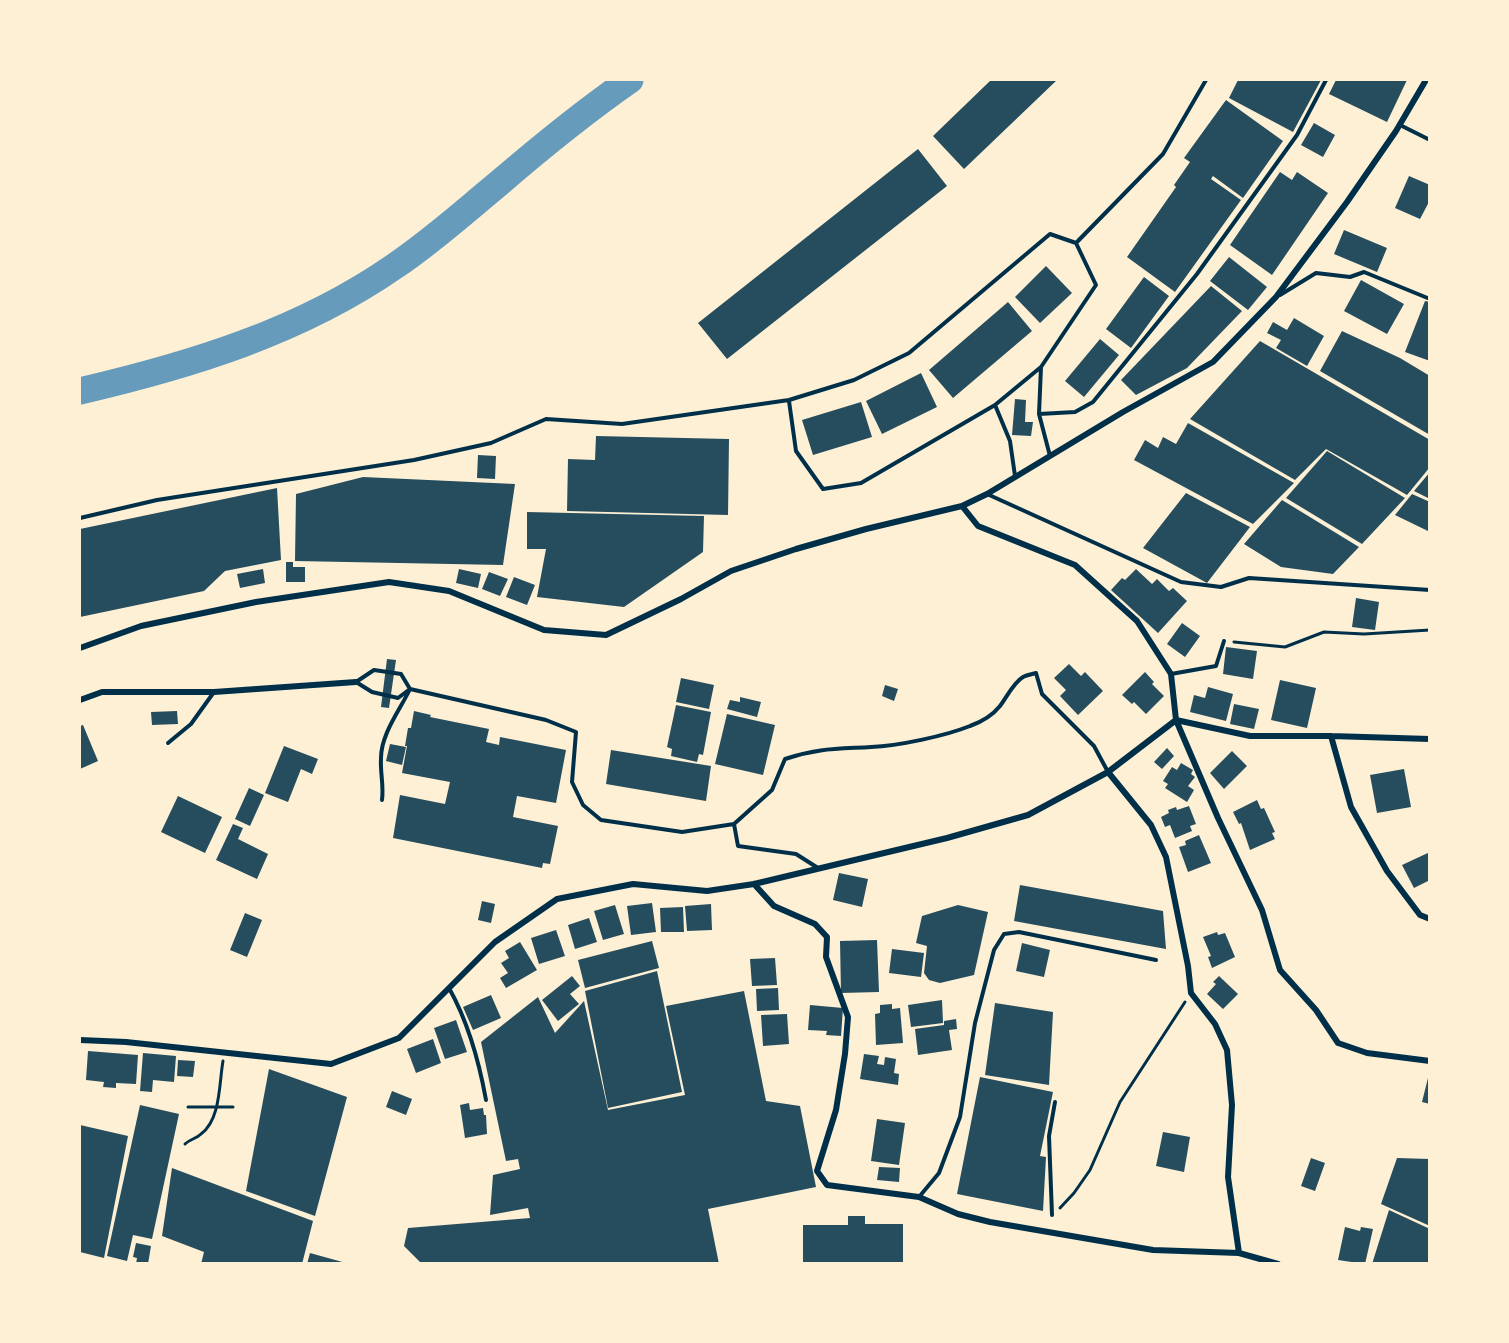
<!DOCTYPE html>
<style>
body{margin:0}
#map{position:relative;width:1509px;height:1343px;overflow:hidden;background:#fdf0d5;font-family:"DejaVu Sans",sans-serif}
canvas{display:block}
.frame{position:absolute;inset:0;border:81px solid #fdf0d5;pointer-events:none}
</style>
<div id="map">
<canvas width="1509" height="1343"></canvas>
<div class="frame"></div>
</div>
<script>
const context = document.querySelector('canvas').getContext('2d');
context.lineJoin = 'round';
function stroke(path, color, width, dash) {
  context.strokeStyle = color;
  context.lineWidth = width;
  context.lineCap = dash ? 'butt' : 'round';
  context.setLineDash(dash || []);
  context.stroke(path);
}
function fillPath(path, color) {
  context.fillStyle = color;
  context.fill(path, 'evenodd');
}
const river = new Path2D(`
 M80,391C191,365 300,332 395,266C432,241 464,212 498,184C541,147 584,112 630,80`);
const building = new Path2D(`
 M991,80H1057L964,169L933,136Z
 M1238,80H1321L1293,132L1229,98Z
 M1336,80H1407L1387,122L1329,94Z
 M1226,100L1283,141L1243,198L1213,176L1211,179L1241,200L1175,292L1127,257L1176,187L1174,185L1190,162L1184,158Z
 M1314,123L1335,135L1323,157L1301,145Z
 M918,149L947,186L727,359L698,323Z
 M1280,172L1292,180L1297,172L1328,193L1272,275L1230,245Z
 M1409,176L1430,185V200L1420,219L1395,208Z
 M1344,230L1387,248L1377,272L1334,254Z
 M1229,257L1267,287L1248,310L1210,281Z
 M1046,266L1072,293L1040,323L1015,297Z
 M1144,277L1169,296L1131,348L1106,329Z
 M1361,280L1404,304L1387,334L1344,311Z
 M1211,286L1242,311L1187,368L1136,395L1121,380Z
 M1425,301L1430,302V361L1405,352Z
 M1008,302L1032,331L953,398L929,370Z
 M1294,318L1324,336L1307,366L1276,348L1281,340L1267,333L1273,322L1287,330Z
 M1342,331L1400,358L1430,376V435L1320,371Z
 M1100,339L1119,355L1084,397L1065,381Z
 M1260,341L1430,440V467L1407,495L1326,449L1295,480L1190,419Z
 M921,373L937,407L882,434L866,401Z
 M1015,399L1026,400L1025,422H1033L1031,436L1012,435Z
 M861,402L872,437L813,455L802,420Z
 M1188,423L1294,483L1253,524L1134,460L1145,440L1158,448L1163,437L1176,444Z
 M596,436L729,439L728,515L567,511L568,459L595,460Z
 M1327,451L1405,498L1362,544L1286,498Z
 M478,455L496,456L495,479L477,478Z
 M1430,472V499L1414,491Z
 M363,477L515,484L503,565L295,561L296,494Z
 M277,488L281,560L225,571L204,591L80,617V529Z
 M1186,493L1250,527L1207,583L1143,548Z
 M1412,494L1430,502V532L1395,515Z
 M1282,500L1359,547L1333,574L1281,567L1244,544Z
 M527,512L704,516L703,552L624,607L537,597L546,549H527Z
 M286,562H293V567H305V582H286Z
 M263,569L265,583L240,588L237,574Z
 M459,569L481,574L478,588L456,583Z
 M1136,569L1152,584L1157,579L1169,591L1173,588L1187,601L1158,633L1111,590L1122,578L1125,580Z
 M489,572L508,579L500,596L482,589Z
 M514,577L535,585L527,605L506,597Z
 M1356,598L1379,602L1375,630L1352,627Z
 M1182,623L1200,636L1185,657L1167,644Z
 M1226,647L1257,651L1253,679L1223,674Z
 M387,659L396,660L389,708L381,707Z
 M1069,664L1081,676L1085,672L1103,691L1078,715L1060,696L1066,690L1054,678Z
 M1145,672L1154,682L1152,684L1164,696L1146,714L1134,702L1132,704L1122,695Z
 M681,678L714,685L709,709L676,702Z
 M1280,680L1316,688L1307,728L1271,720Z
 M885,685L898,689L894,701L882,696Z
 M1208,687L1233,694L1226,721L1190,712L1194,695L1205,698Z
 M740,697L761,702L757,717L727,709L730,700L740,702Z
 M1234,704L1259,709L1254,729L1230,724Z
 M676,705L711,712L703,755L699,754L697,762L671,756L672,749L667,747Z
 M177,711L178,724L152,725L151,712Z
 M414,711L431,715L430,717L489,729L486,742L499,745L500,737L566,750L556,803L517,796L513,817L558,826L550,864L543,863L542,868L393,838L400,795L445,804L450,782L402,773L407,746H405L408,728H411Z
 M727,714L775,725L763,775L715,764Z
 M83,725L98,761L80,769V726Z
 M390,744L406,747L402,765L386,761Z
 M284,746L318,759L312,774L301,769L288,802L265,793Z
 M1167,748L1174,756L1162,769L1154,762Z
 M611,750L711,766L706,801L606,784Z
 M1232,751L1247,766L1224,789L1210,773Z
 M1181,763L1193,770L1191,774L1195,777L1188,786L1194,790L1187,802L1165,788L1168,784L1163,781L1172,767L1177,770Z
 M1404,769L1411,807L1377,813L1370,775Z
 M249,788L264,795L250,826L235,819Z
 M178,796L222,817L205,853L161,832Z
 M1257,800L1261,809L1264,808L1275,832L1272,833L1275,839L1250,850L1241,823L1239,824L1233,812Z
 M1189,806L1196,824L1190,826L1192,831L1175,838L1170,825L1165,827L1161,817L1169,813L1168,810L1176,807L1177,810Z
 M233,824L243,828L238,839L268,854L257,879L216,860Z
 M1199,835L1211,863L1188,872L1179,847L1186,845L1185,841Z
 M1430,852V880L1414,888L1402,865Z
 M839,873L868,879L862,907L833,900Z
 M1020,885L1163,911L1166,949L1014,921Z
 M482,901L495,904L491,923L478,920Z
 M652,903L656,932L631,935L627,906Z
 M711,904L712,930L687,931L685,906Z
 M615,905L624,934L603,940L594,911Z
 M958,905L988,912L974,975L940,983L929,980L924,973L927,946L916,943L922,916Z
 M683,907L684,932H661L660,908Z
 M245,913L262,920L247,957L230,950Z
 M589,918L597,942L575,949L568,925Z
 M556,930L565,956L539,964L531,938Z
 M1217,932L1218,935L1225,933L1235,957L1212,968L1208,957L1211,956L1203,937Z
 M877,940L879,992L841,993L840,941Z
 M652,941L659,968L585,988L578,960Z
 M520,942L537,970L506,988L500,978L508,973L501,963L509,958L505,951Z
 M1022,943L1050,950L1044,977L1016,971Z
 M892,949L924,953L921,977L889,973Z
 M775,958L777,985L752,986L750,959Z
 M657,971L682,1092L608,1108L585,991Z
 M572,976L580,986L570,994L579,1004L558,1021L542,1000Z
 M1219,976L1238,994L1223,1009L1207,994L1216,984L1213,982Z
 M778,988L779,1010L757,1011L756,989Z
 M744,991L766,1101L800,1106L816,1187L708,1209L719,1264H422L404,1246L408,1228L530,1218L528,1208L490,1215L493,1175L520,1169L518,1159L506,1161L481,1042L538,997L555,1033L584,1001L608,1110L685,1095L666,1006Z
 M491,995L501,1018L473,1030L463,1007Z
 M942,1000L943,1023L911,1027L908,1005Z
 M995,1003L1053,1012L1049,1085L985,1075Z
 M892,1004V1009L900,1008L903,1043L876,1045L875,1014L880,1013V1005Z
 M810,1005L843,1008L841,1036L826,1035L827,1031L808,1030Z
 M787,1014L789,1044L763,1046L761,1015Z
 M956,1019L957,1029L949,1030L952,1050L918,1055L915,1029L944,1025V1021Z
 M456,1020L467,1052L445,1059L434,1028Z
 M433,1039L441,1063L416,1073L407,1049Z
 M88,1051L138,1055L136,1084L116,1083V1088L103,1087L104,1082L86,1080Z
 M143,1053L176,1056L174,1082L153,1080L152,1092L140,1091Z
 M864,1054L879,1056L877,1064L884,1065L885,1057L896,1059L894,1073L899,1074L898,1085L860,1079Z
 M178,1060L195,1061L193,1077L177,1076Z
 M269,1069L347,1097L315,1216L246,1191Z
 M1429,1074H1430V1104L1422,1102Z
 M980,1077L1053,1092L1040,1156L1046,1157L1043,1211L957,1194Z
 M392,1091L412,1099L406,1115L386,1107Z
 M469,1103L470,1110L483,1108L484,1115H486L487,1134L465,1138L460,1105Z
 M140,1105L179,1114L152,1239L133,1235L127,1261L107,1256Z
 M877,1119L905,1123L899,1165L871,1161Z
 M80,1125L128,1136L104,1258L80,1252Z
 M1163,1132L1190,1137L1184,1172L1156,1166Z
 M1311,1158L1325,1163L1315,1191L1301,1186Z
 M1397,1158L1430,1159V1226L1381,1204Z
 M879,1167L900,1168L899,1182L877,1180Z
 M172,1168L313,1221L302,1264H201L204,1252L162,1236Z
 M1389,1210L1430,1229V1264H1372Z
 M848,1216H865V1224H903V1264H803V1225H848Z
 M1345,1227L1360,1231L1361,1227L1373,1229L1365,1264L1338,1260Z
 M136,1243L151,1246L148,1264H136L137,1258L133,1257Z
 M310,1253L346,1263V1264H307Z`);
const path = new Path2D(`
 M1234,642L1285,647L1324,632L1364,634L1430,630
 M188,1107H233
 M185,1144C190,1139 196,1139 201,1134C221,1119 219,1083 223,1061
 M1060,1208L1074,1193L1090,1170L1120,1102L1185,1002`);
const service = new Path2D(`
 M1400,125L1430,140
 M1280,295L1316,273L1350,277L1364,272L1430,299
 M789,401L796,451L823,489L861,483L995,405
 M1039,414L1075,412L1093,402L1197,274L1297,135L1326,80
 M1050,456L1039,414L1041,367L1096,285L1076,243L1163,154L1206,80
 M1015,476L1010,441L995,405L1041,367
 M987,494L1181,582L1221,587L1249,578L1430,590
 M80,518L157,500L414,460L491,443L546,419L622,424L789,400L854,380L909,353L1050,234L1076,243
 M374,670L401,674L410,689L398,698L372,692L356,682Z
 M1171,674L1216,666L1224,641
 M168,743L191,724L214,692
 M382,800C384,785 380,773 381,758C381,734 400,710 410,689L546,720L576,732L572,782L583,805L601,820L682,832L734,824L772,790L785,759C817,748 838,749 871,747C898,746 945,736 970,726C981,722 992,716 1000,706C1007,697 1013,683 1023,677C1027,675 1032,674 1036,673L1042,694L1094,746L1108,772
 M734,824L738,846L796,854L818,868
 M449,988C468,1022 479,1061 486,1100
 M919,1197L939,1173L960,1117L975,1023L994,950L1004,934L1019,932L1156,960
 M1052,1215L1049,1136L1055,1102`);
const minor = new Path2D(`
 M962,506L978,526L1075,565L1137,621L1171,674L1176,720L1250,736H1331L1430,739
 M80,648L141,626L256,602L389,582L449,591L544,630L606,635L681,599L731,571L796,549L866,529L962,506L987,494L1123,412L1213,362L1276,297L1347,202L1396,131L1426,80
 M80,700L102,692H214L356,682
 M1331,736L1351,807L1387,871L1420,915L1430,919
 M1108,772L1151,825L1166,857L1188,966L1191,993L1215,1024L1227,1050L1232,1105L1228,1177L1239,1253L1278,1264
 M754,884L774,906L815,924L827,937L826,957L848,1017L845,1054L836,1110L817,1171L827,1185L919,1197L958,1214L990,1222L1153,1250L1239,1253
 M80,1040L126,1042L331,1064L399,1038L495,942L557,899L633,884L707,891L754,884L947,838L1028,815L1108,772L1176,720L1218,818L1262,910L1280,970L1316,1010L1338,1043L1367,1053L1430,1061`);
stroke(river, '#669bbc', 27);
fillPath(building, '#264d5e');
stroke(path, '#003049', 3);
stroke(service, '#003049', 4);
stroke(minor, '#003049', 6);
</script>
